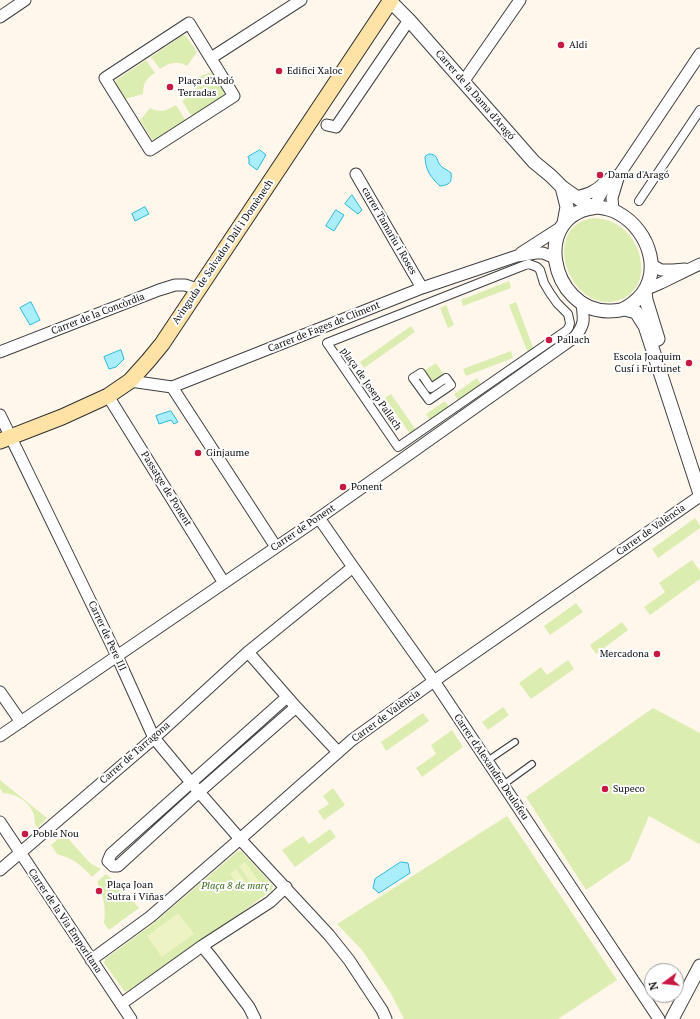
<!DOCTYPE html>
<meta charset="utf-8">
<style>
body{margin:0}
#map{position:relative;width:700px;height:1019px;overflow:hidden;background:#fff7eb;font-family:"PT Serif",serif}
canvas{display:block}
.north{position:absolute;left:644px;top:963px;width:40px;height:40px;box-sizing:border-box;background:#fff;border:1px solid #9e9e9e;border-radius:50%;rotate:255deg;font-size:11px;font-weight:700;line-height:16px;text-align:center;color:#0c0c0c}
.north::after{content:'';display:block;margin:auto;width:14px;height:18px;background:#c81844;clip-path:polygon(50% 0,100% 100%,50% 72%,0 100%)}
</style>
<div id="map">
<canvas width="700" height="1019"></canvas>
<div class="north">N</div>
</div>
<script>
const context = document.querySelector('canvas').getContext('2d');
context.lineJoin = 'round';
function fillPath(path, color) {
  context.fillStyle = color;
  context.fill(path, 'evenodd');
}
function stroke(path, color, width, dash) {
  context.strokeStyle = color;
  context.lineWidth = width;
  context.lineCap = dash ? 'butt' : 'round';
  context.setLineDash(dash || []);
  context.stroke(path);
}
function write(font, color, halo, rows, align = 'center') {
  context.font = font + ' "PT Serif",serif';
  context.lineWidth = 4;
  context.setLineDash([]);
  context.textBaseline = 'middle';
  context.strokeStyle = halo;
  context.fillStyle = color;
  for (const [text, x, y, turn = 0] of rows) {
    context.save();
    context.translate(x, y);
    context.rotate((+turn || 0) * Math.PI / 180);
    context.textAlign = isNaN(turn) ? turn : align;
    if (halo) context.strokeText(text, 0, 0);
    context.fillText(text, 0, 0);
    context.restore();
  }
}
const green = new Path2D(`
 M183,35L186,36L197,52L187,66C177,60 169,63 160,69L151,57Z
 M146,60L155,73C146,78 143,84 143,94L125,99L116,84V80Z
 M211,72L224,92L225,94L224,96L192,117L182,101C191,95 196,89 195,78Z
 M176,105L186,121L156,140L152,139L140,120L150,108C161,113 166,111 176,105Z
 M594,218C620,219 639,239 641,264C642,274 640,284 632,292C628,297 622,299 616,301C572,311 542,236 585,220C588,219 591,218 594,218Z
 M509,281L511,288L463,306L461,300Z
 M516,302L534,350L528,353L509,305Z
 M446,305L454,325L448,328L440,308Z
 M411,326L415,332L364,368L360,362Z
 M511,351L513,358L466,376L463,369Z
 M436,363L446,378L431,388L421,373Z
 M477,378L481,384L458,400L454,394Z
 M391,394L416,430L410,434L385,398Z
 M445,401L449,407L430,420L426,414Z
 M695,518L700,526V528L658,558L652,549Z
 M692,560L700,571V579L650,615L644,607L665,592L659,583Z
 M576,603L583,612L550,635L544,626Z
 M622,622L628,630L596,654L590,645Z
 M568,660L574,669L531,699L519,683L541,667L547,675Z
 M503,707L509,715L488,730L482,722Z
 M653,708L700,733V842L699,844L649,816L630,860L586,890L526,797Z
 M423,713L429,721L386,751L381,742Z
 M452,730L463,747L422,777L416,768L436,754L431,745Z
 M0,780L47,818L37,828C34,824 35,820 34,815C29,801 17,794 3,793L0,788Z
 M333,788L345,805L324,820L318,811L329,804L323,796Z
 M507,816L617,980L558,1019H404L390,992L362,950L337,924Z
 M330,829L336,837L295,867L282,850L303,836L309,844Z
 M64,834L90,863L101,869L92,877C82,865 72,858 57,854L51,845Z
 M238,851H241L242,852L272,884L273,887L272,890C225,925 177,959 127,991L125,992L104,963L105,959L154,923Z
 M106,874L113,880L139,908L109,930L104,923C106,908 104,896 97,882Z`);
const pitch = new Path2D(`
 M245,862L259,881L253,886L239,866Z
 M236,869L250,888L244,893L230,874Z
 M178,913L194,934L162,957L147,936Z`);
const water = new Path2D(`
 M260,150L266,155L257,170L249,164V159L248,157Z
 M429,154C438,154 436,159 440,165C442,168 448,170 451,173C452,182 450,185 440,186C431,178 425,169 425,157Z
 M352,195L362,210L358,214L345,204Z
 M145,207L149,214L135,221L132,214Z
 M336,210L344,215L334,231L326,226Z
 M31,302L40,320L30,325L20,308Z
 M121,350L124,359L116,367L109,369L104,357Z
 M171,411L178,422L174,424L171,420L159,424L156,416Z
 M401,862L408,863L410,873L379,893L373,888L375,879Z`);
const service = new Path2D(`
 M487,761L515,742
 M503,785L532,764`);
const pedestrian = new Path2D(`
 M639,201L700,110
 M529,264L537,267L540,270L544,283L550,293L557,303L568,314L570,323L569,327L567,330L398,447L327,343L525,265Z
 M421,373L431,388L446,378L451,385L429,400L413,378Z`);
const minor = new Path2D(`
 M0,17L25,0
 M189,23L234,96L150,150L105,78Z
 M211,58L301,0
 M463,82L520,0
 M327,125L336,127L409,20
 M356,174L422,288
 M576,197C588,194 595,192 605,182
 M593,208L610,178L619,175
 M613,210L612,198L619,175L700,54
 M521,253L560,228
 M652,265L661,270H673L685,269
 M647,289L661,283L700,264
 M0,352L159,290L175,285H185L197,289
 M130,381L172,387L422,288L517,256L536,253H543L555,258
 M172,387L276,547
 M108,396L224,583
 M0,415L117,656L154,738L199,792L240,839L329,935L349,960L382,1010L386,1019
 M319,518L353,567L434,681L659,1019
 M248,652L296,707L338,752
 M0,692L21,722
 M287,697L111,854L108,861L113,866H118L199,792L296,707
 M0,736L319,518L575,337C585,324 584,320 582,304
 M0,822L131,1019
 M0,870L154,738L248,652L353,567
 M202,946L212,958L249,1007L255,1019
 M91,960L150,917L240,839L352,740L434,681L700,496
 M121,1004L202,946L270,902L286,887`);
const tertiary = new Path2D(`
 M390,1L409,20L534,162L551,176L562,187L576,197L593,208
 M562,187L567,207L564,223
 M598,207C605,208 612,209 618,213C650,230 666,278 633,303C624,310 620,311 608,311C551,311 529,213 598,207Z
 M645,291L646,300L658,339
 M625,309L636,312L645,326L700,494
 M672,1019L700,966`);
const secondary = new Path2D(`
 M0,441L62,417L108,396L130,381L148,361L162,344L391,0`);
const markers = [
 [561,45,4,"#c81844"],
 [279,71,4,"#c81844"],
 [170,87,4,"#c81844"],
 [600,175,4,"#c81844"],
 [549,340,4,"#c81844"],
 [689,363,4,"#c81844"],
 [198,453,4,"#c81844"],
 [343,487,4,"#c81844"],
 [657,654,4,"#c81844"],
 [605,789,4,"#c81844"],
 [25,834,4,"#c81844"],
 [99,891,4,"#c81844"]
];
const poiNames = [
 ["Aldi",569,45],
 ["Edifici Xaloc",287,71],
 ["Plaça d'Abdó",178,81],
 ["Terradas",178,93],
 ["Dama d'Aragó",608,175],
 ["Pallach",557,340],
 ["Escola Joaquim",681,357,"right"],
 ["Cusí i Furtunet",681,369,"right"],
 ["Ginjaume",206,453],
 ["Ponent",351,487],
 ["Mercadona",649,654,"right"],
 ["Supeco",613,789],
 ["Poble Nou",33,834],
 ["Plaça Joan",107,885],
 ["Sutra i Viñas",107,897]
];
const streetNames = [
 ["Carrer de la Dama d'Aragó",475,95,49],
 ["carrer Tamariu i Roses",389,231,60],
 ["Avinguda de Salvador Dalí i Domènech",223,252,-56],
 ["Carrer de la Concòrdia",98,314,-21],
 ["Carrer de Fages de Climent",324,327,-22],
 ["plaça de Josep Pallach",371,389,55],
 ["Passatge de Ponent",166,489,58],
 ["Carrer de Ponent",303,528,-34],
 ["Carrer de València",651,530,-35],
 ["Carrer de Pere III",107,636,65],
 ["Carrer de València",386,716,-36],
 ["Carrer de Tarragona",135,753,-41],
 ["Carrer d'Alexandre Deulofeu",491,767,56],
 ["Carrer de la Via Emporitana",65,921,56]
];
const parkNames = [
 ["Plaça 8 de març",235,886]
];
fillPath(green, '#dcedb1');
fillPath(pitch, '#edf3c3');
fillPath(water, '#aaeefc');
stroke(water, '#2ab8da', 1);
stroke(service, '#3f3f3f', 8);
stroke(pedestrian, '#3f3f3f', 10);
stroke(minor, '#3f3f3f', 13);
stroke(tertiary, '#3f3f3f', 15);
stroke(secondary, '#2e2e2e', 17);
stroke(service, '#fff', 5.5);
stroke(pedestrian, '#fff', 8);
stroke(minor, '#fff', 11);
stroke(tertiary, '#fff', 13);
stroke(secondary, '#ffe3a6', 15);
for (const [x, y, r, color] of markers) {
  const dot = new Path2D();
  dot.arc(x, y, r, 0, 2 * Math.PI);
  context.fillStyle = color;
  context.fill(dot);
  stroke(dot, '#fff', 1.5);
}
write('10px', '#0c0c0c', '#fff', poiNames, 'left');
write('10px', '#0c0c0c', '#fff', streetNames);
write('italic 10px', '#396917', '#fff', parkNames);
</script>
